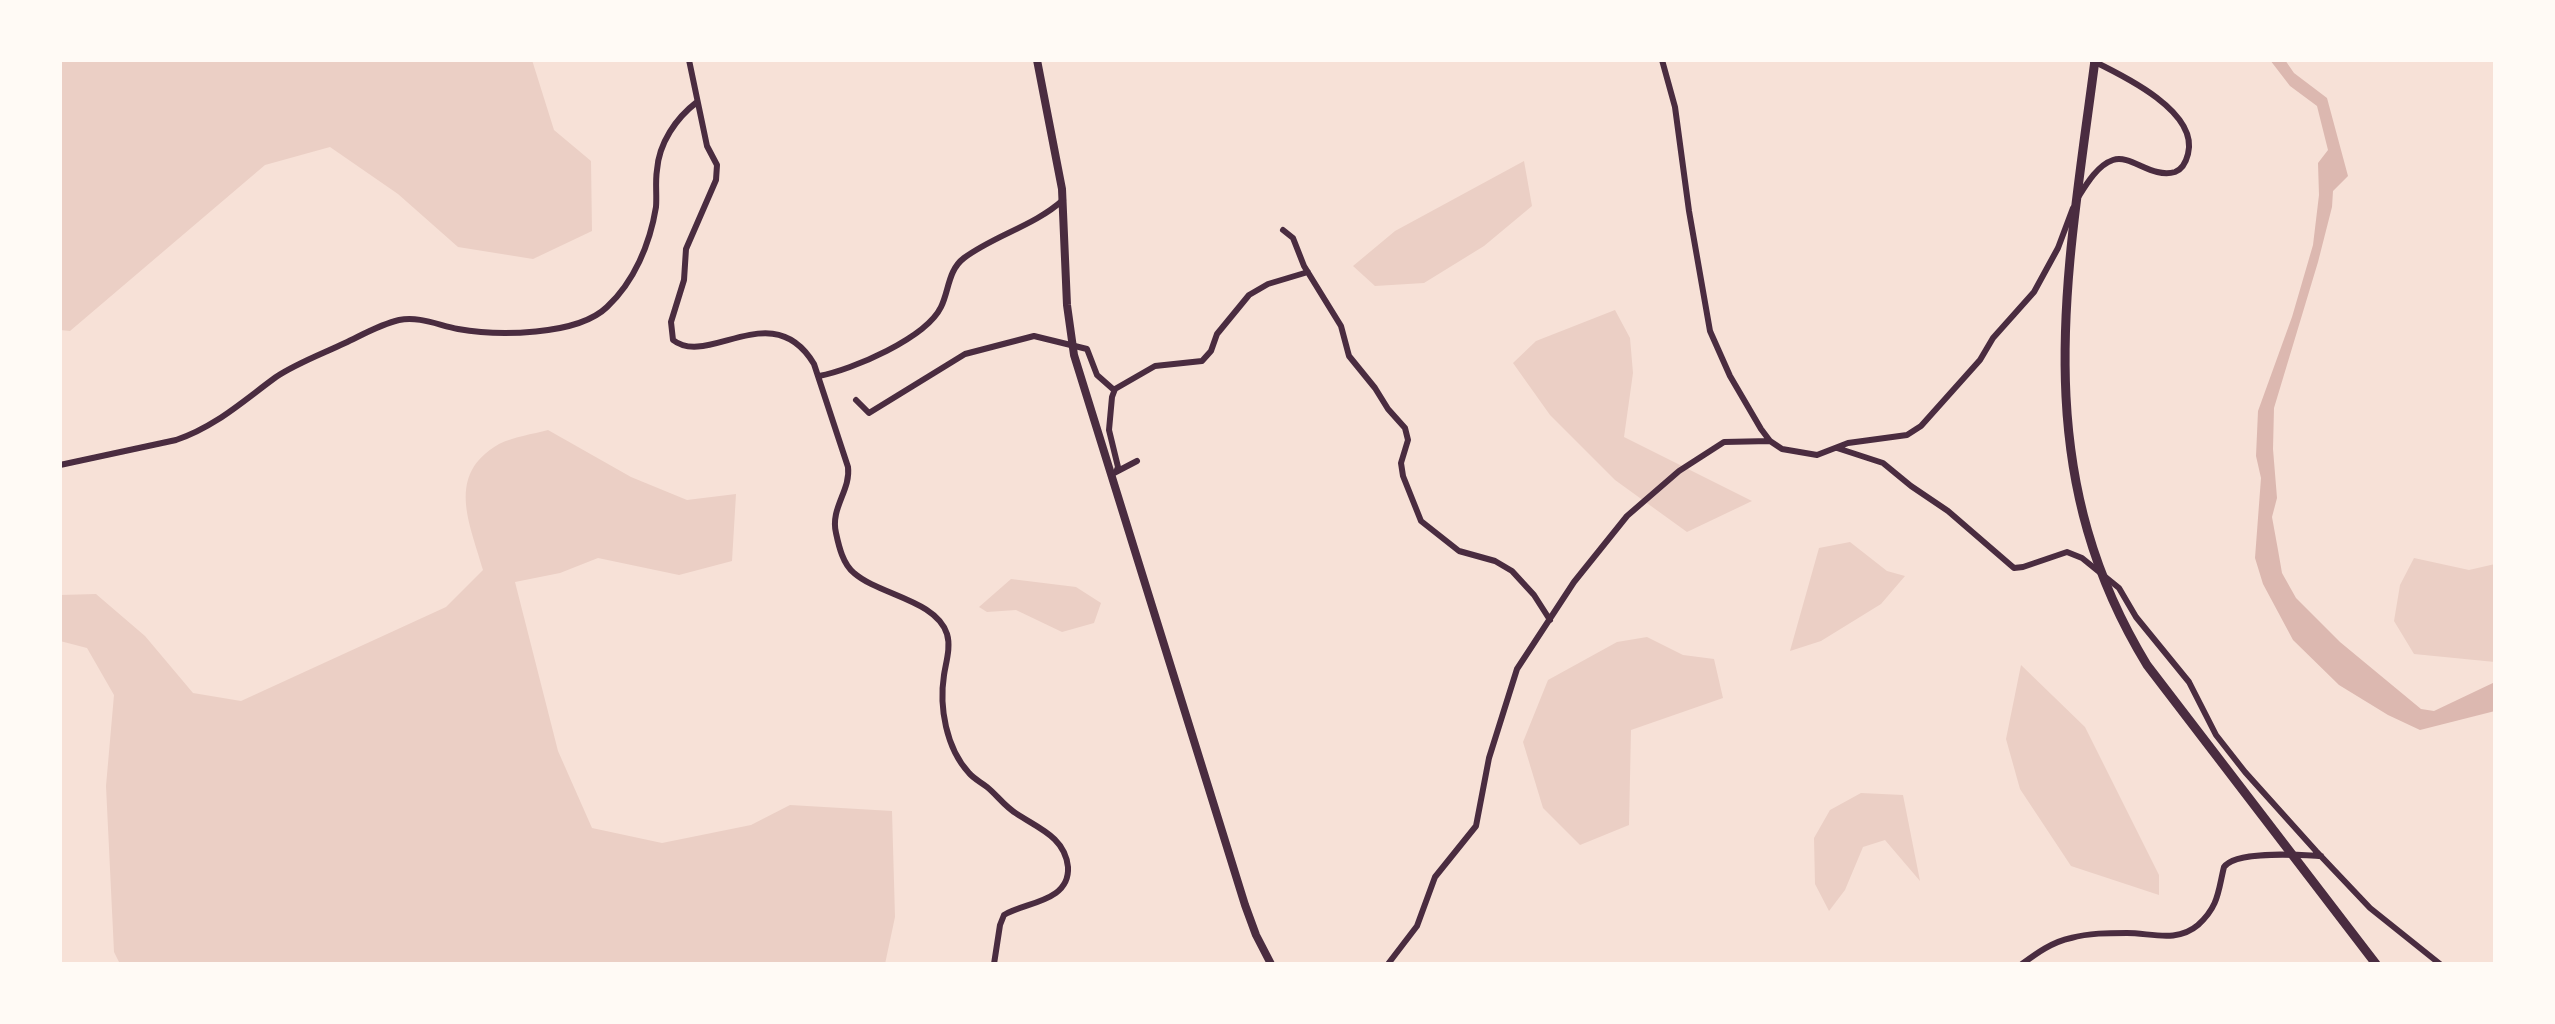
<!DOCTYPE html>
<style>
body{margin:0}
#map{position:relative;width:2555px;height:1024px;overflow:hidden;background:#f7e1d7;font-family:"Roboto Serif",serif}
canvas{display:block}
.frame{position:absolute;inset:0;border:62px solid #fffaf5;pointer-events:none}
</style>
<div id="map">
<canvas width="2555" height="1024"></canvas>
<div class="frame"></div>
</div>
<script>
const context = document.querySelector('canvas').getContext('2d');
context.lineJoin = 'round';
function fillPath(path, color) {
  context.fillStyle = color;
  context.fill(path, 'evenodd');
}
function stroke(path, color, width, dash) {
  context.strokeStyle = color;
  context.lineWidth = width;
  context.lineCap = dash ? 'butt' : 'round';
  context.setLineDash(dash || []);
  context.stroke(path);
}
const green = new Path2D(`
 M60,60H532L554,130L591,161L592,231L533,259L458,247L398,194L330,147L265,165L70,331L60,330Z
 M1524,161L1532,206L1484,246L1424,283L1375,286L1353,266L1395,231Z
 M1615,310L1630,338L1633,373L1624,437L1752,501L1687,532L1615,480L1550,415L1513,363L1536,341Z
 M548,430L631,477L687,500L736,494L732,561L679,575L598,558L560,573L515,582L558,751L592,828L662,843L751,825L790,805L892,811L895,917L885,964H120L114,952L106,786L114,695L87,648L60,641V595L96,594L145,636L193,693L241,701L446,607L483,570C470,523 445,475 499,444C513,437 533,434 548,430Z
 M1850,542L1887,571L1905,576L1881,604L1821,641L1790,651L1819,548Z
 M2414,558L2469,570L2495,564V662L2414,654L2394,621L2400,585Z
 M1011,579L1076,587L1101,603L1094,623L1062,632L1016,610L987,612L979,607Z
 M1647,637L1683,655L1714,659L1723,698L1631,730L1629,825L1580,845L1543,808L1523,742L1548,680L1617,642Z
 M2021,665L2085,727L2159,875V895L2071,866L2020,789L2006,739Z
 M1861,793L1903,795L1920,881L1885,840L1863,847L1845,890L1829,911L1815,884L1814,838L1830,810Z`);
const water = new Path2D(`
 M2270,60H2285L2294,73L2327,98L2348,176L2333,191L2332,207L2318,262L2274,408L2273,449L2277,498L2272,517L2278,550L2282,573L2296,598L2340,642L2421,709L2434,711L2495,682V711L2420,730L2388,715L2339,685L2293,640L2263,584L2255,558L2261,478L2256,456L2258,411L2292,317L2313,245L2319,195L2318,163L2328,150L2317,106L2290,86Z`);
const minor = new Path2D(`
 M689,60L707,146L717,165L716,180L686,249L684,280L671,322L673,340C708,368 773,295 814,364L848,467C851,490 830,508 836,533C839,547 843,564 854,573C879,595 936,600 947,634C951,647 946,662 944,675C939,707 946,748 969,773C974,779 981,782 987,787C997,795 1005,807 1017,814C1038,828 1065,837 1068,867C1070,902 1025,902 1004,915L1000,925L994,964
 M1662,60L1675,107L1689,211L1710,331L1730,376L1761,429L1770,441L1782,449L1817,455L1848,443L1907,435L1921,426L1980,360L1993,338L2034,292L2058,248L2073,208
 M2079,196C2087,183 2098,165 2113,160C2131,154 2152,179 2175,172C2183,169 2186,162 2188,154C2199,112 2124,76 2093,61
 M1283,230L1293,238L1304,266L1341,326L1349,356L1375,388L1388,409L1405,428L1408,440L1401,463L1403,476L1421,521L1459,551L1495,561L1512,571L1534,595L1550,620
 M819,376C852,370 926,338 941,307C949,291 948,270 964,258C995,235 1034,226 1063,200
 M856,400L869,413L965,354L1034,336L1087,349L1097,375L1114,390
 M1837,448L1883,463L1911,486L1948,511L2014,568L2023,567L2067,552L2082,558L2119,588L2136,617L2189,682L2216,735L2245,772L2316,851L2370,908L2440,964
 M60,465L176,440C215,427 243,401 276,377C297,363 322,354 345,343C362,335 381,324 399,320C419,316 438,325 458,329C497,336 577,336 607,307C634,282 650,244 656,207C657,195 655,182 657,170C659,143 676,118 697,102
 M1116,472L1118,467L1109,430L1112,397L1115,389L1155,366L1202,361L1211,351L1217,334L1249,295L1268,284L1308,272
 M1114,473L1137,461
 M1388,964L1417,926L1435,877L1476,826L1489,758L1517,669L1574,582L1627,516L1679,471L1724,442L1770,441
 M2022,964C2037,953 2052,942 2071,938C2089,933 2108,933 2127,933C2151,933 2177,943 2198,925C2219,906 2218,891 2224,867C2236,850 2301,855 2321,856`);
const tertiary = new Path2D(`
 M1037,60L1062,189L1067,305L1074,355L1245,905L1256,935L1271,964`);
const trunk = new Path2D(`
 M2095,60C2067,276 2026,467 2147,665L2376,964`);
fillPath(green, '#ebcfc5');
fillPath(water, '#dcb8b0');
stroke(minor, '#4a2c40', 6);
stroke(tertiary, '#4a2c40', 8);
stroke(trunk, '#4a2c40', 9);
</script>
